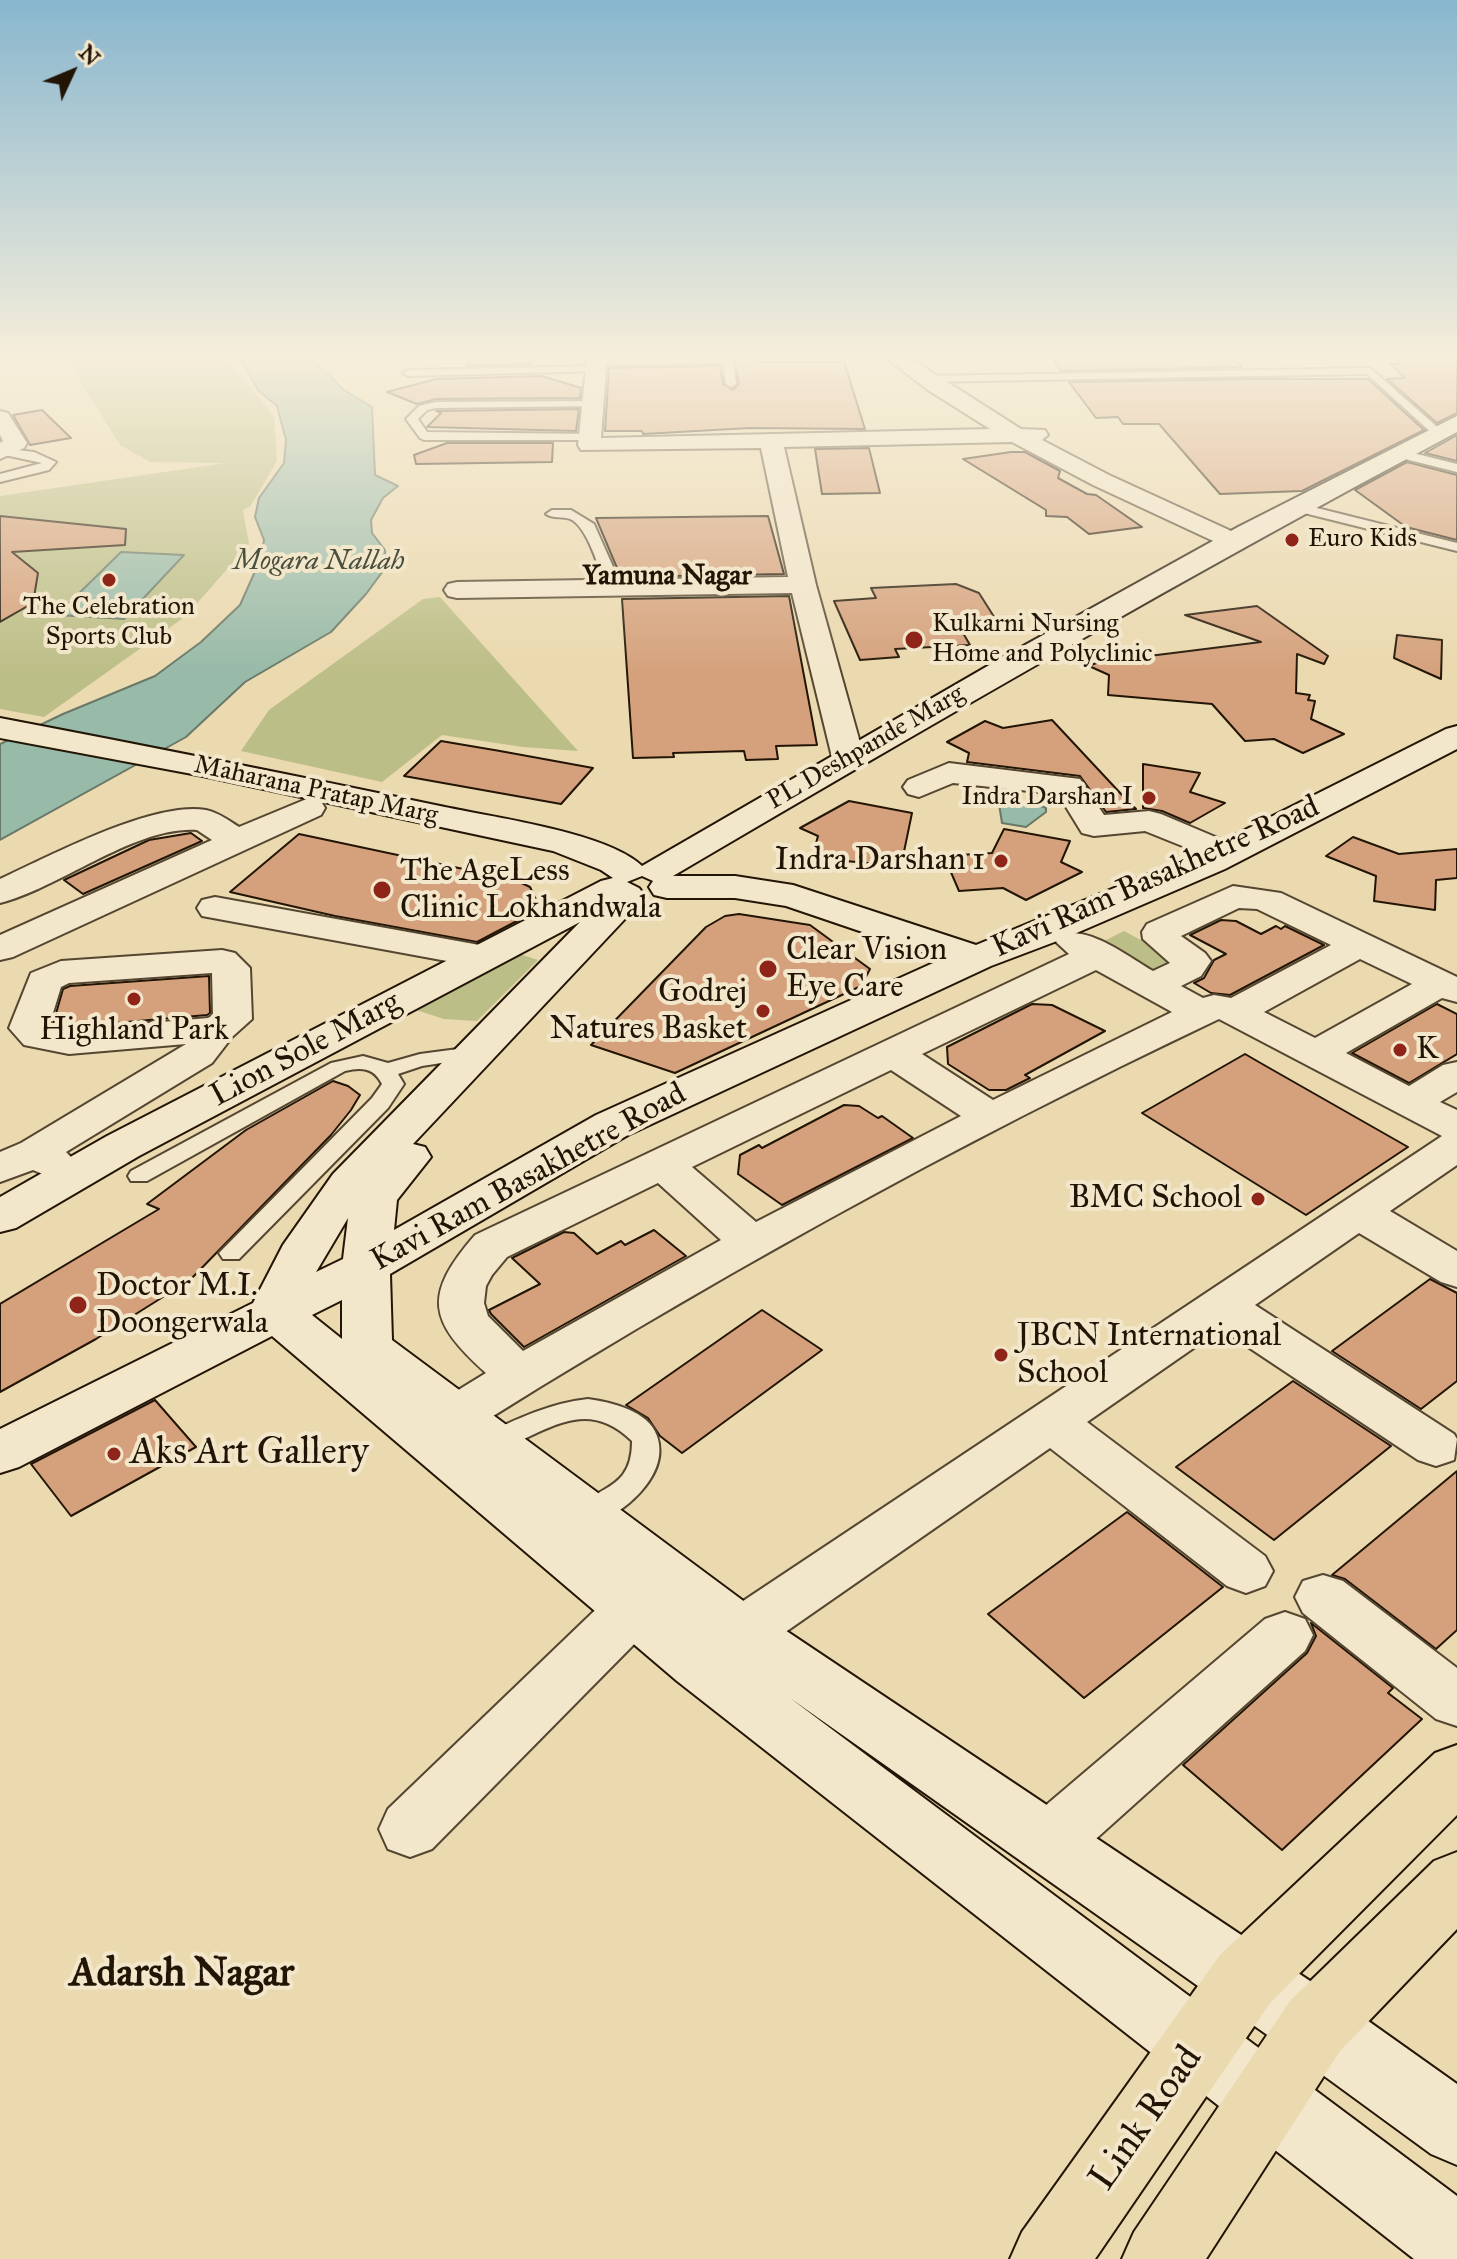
<!DOCTYPE html>
<style>
body{margin:0}
#map{position:relative;width:1457px;height:2259px;overflow:hidden;background:#ebd9af;font-family:"IM FELL Great Primer",serif}
canvas{display:block}
.north{position:absolute;left:32px;top:32px;width:80px;height:80px;-webkit-text-stroke:6px #f2e6cb;paint-order:stroke;rotate:46deg;font-size:22px;font-weight:700;line-height:32px;text-align:center;color:#221505}
.north::after{content:'';display:block;margin:auto;width:28px;height:36px;background:#221505;clip-path:polygon(50% 0,100% 100%,50% 72%,0 100%)}
</style>
<div id="map">
<canvas width="1457" height="2259"></canvas>
<div class="north">N</div>
</div>
<script>
const context = document.querySelector('canvas').getContext('2d');
context.lineJoin = 'round';
function fillPath(path, color) {
  context.fillStyle = color;
  context.fill(path, 'evenodd');
}
function stroke(path, color, width, dash) {
  context.strokeStyle = color;
  context.lineWidth = width;
  context.lineCap = dash ? 'butt' : 'round';
  context.setLineDash(dash || []);
  context.stroke(path);
}
function write(font, color, halo, rows, align = 'center') {
  context.font = font + ' "IM FELL Great Primer",serif';
  context.lineWidth = 8;
  context.setLineDash([]);
  context.textBaseline = 'middle';
  context.strokeStyle = halo;
  context.fillStyle = color;
  for (const [text, x, y, turn = 0] of rows) {
    context.save();
    context.translate(x, y);
    context.rotate((+turn || 0) * Math.PI / 180);
    context.textAlign = isNaN(turn) ? turn : align;
    if (halo) context.strokeText(text, 0, 0);
    context.fillText(text, 0, 0);
    context.restore();
  }
}
const green = new Path2D(`
 M65,357H226L274,417L277,461L250,507L243,510L249,544L186,616L44,717L0,709V496L226,463L150,462L120,445Z
 M440,597L578,751L523,747L442,735L382,782L241,751L269,710L423,599Z
 M1124,931L1183,963L1155,978L1096,945Z
 M513,952L538,960L477,1021L444,1019L410,1008Z`);
const water = new Path2D(`
 M239,357H310L344,390L372,407L375,475L398,486L383,498L371,520L372,533L385,550L386,567L366,594L331,632L245,682L186,737L0,840V744L63,714L155,676L201,642L240,605L261,558L264,540L255,517L259,498L284,463L286,440L277,406L258,390Z
 M121,552L184,555L124,619L57,615Z
 M1007,800L1034,803L1046,808V812L1026,827L1002,823L999,804Z`);
const building = new Path2D(`
 M469,357H531V364L468,366Z
 M734,357H757V362H844L865,429L750,428L643,434L642,431H605L609,368L720,366L723,384L733,390L739,384Z
 M1052,357H1214L1217,360L1234,359L1242,367L1061,371Z
 M1457,357V413L1437,423L1387,379L1405,378L1391,364H1401L1395,359Z
 M542,376L581,388L580,398L436,399L417,404L387,392L436,379Z
 M1253,379H1368L1424,430L1302,491L1220,494L1159,424H1123L1118,417L1096,418L1069,382Z
 M579,409L576,431L427,427L441,413L436,411Z
 M42,410L71,438L30,445L13,415Z
 M1457,435V461L1425,453Z
 M447,443H553L552,462L416,464L414,455Z
 M869,448L880,493L822,494L815,449Z
 M1011,452H1025L1060,471L1058,478L1087,494L1096,495L1142,527L1089,534L1067,517L1046,516V510L963,459Z
 M1407,462L1457,475V540L1406,527L1355,490Z
 M0,516L126,529L125,545L12,552L38,573L33,603L0,622Z
 M768,516L784,574L617,577V568L596,518Z
 M956,584L979,593L1003,631L963,633L970,645L895,649L899,657L860,660L834,601L876,598L871,588Z
 M789,596L817,745L776,746L778,759L746,760L744,751L673,753L674,757L633,758L622,599Z
 M1257,606L1328,656L1324,664L1297,654L1296,693L1310,695L1308,700L1315,701L1311,719L1344,734L1303,753L1274,739L1245,741L1212,704L1108,695L1109,675L1089,666L1125,651L1141,657L1261,642L1185,615Z
 M1397,635L1442,640L1441,679L1394,658Z
 M1052,720L1122,795L1136,809L1106,812L1080,776L967,762L969,753L947,742L985,721L1003,728Z
 M441,741L500,751L593,768L561,804L404,776Z
 M1143,764L1200,773L1190,792L1225,803L1190,823L1162,811L1143,808Z
 M849,801L912,813L901,866L812,858L818,836L800,828Z
 M1004,829L1070,841L1061,862L1082,872L1026,900L1003,888L959,891L944,856L992,853Z
 M191,833L202,841L83,894L64,880L149,840Z
 M299,834L515,880L530,887L538,904L534,912L477,942L335,916L230,892Z
 M1353,837L1399,854L1457,849V878L1436,880L1435,910L1374,901L1376,876L1326,856Z
 M739,914L810,925L870,969L861,986L675,1073L591,1045L706,927L725,916Z
 M1221,920L1236,921L1261,934L1276,926L1281,929L1285,926L1324,945L1230,995L1211,993L1194,983L1204,978L1214,960L1226,954L1190,935Z
 M209,976L210,1013L207,1015L69,1027L53,1024L63,989L70,986Z
 M1032,1004L1052,1005L1105,1031L1025,1075L1030,1078L1006,1090H989L948,1064L947,1047Z
 M1437,1004L1457,1014V1054L1409,1083L1352,1053Z
 M1245,1054L1264,1065L1408,1147L1306,1215L1142,1113Z
 M333,1081L348,1086L360,1095L351,1110L331,1135L190,1280L96,1339L0,1392V1304L159,1209L147,1204L246,1130Z
 M844,1105L859,1106L878,1118L882,1116L913,1138L782,1205L738,1174L740,1155L759,1145L762,1148Z
 M654,1230L686,1256L524,1347L491,1314L489,1310L540,1284L512,1258L564,1232L574,1233L597,1254L621,1241L625,1245Z
 M1430,1279L1457,1293V1381L1421,1409L1332,1351Z
 M762,1310L822,1350L682,1453L660,1436L648,1418L626,1405Z
 M1293,1381L1391,1446L1274,1540L1176,1467Z
 M155,1400L196,1447L71,1516L31,1464Z
 M1457,1471V1630L1436,1649L1345,1579L1332,1575Z
 M1127,1512L1223,1587L1084,1698L988,1614Z
 M1311,1623L1393,1688L1388,1693L1422,1719L1282,1850L1183,1765L1307,1653L1316,1636Z`);
const lane = new Path2D(`
 M728,357L733,360L736,384L731,387L726,384L723,363L596,365L591,362L596,359Z
 M596,366L601,369L600,371L408,376L403,373L408,370Z
 M1370,368L1443,432V436H1435L1367,374L925,382L920,379L925,376Z
 M593,401L597,402V406L436,408L427,410L418,419L427,432L594,434V438L590,440H424L420,438L406,419L419,406L436,402Z
 M0,448L34,452L56,462L49,470L0,482V474L42,463L0,454Z
 M1401,450L1457,464V472L1397,457V451Z
 M1297,503L1457,543V551L1292,510L1291,507Z
 M571,510L594,524L614,569L615,591L603,588C602,571 586,525 570,519C562,516 553,519 546,514L552,510Z
 M473,1047L483,1053L480,1057L422,1066L398,1074L404,1084L388,1108L239,1259H223L219,1253L372,1098L382,1084C374,1068 362,1067 345,1071L147,1181H131L128,1176L131,1171L331,1063L363,1056L388,1063L420,1054Z
 M588,1399C611,1402 649,1411 657,1436C671,1476 621,1516 588,1527L578,1524L574,1516C592,1483 632,1495 632,1441C583,1393 543,1436 492,1452L483,1449L479,1442L483,1435C517,1419 550,1403 588,1399Z`);
const street = new Path2D(`
 M587,357H607L601,438L990,429L928,390L885,357H908L1021,429L1045,430L1048,435L1042,440L1109,475L1242,536L1246,541L1242,546H1224L1093,485L1012,442L784,447L816,585L864,757L859,764L848,766L837,764L832,757L792,593L457,598L448,596L444,590L448,584L457,582L788,577L761,448L581,450L578,445Z
 M0,411L8,413L27,443L24,448L0,459V443L3,441L0,435Z
 M949,763L1080,779L1104,815L1149,811L1161,814L1239,847L1244,854L1239,861L1227,864L1145,831L1094,836L1082,833L1058,794L953,783L919,797L908,794L903,787L908,780Z
 M309,798L321,801L325,808L321,815L13,957L0,960V935L212,840L197,830C135,826 60,888 0,903V879C50,856 153,801 206,810C219,813 228,820 239,827Z
 M1233,886L1281,893L1457,977V1002L1442,998L1346,1053L1409,1086L1443,1065L1457,1062V1092L1440,1102L1457,1110V1165L1390,1211L1457,1251V1287L1441,1282L1359,1233L1255,1305L1454,1434L1457,1439L1454,1460L1436,1466L1418,1460L1221,1329L1087,1422L1265,1556L1273,1571L1265,1586L1246,1593L1227,1586L1050,1448L738,1665L718,1672L698,1665L690,1648L698,1631L1442,1136L1219,1019C953,1145 695,1288 447,1445L429,1451L411,1445L404,1432L411,1419L486,1373C428,1321 423,1295 475,1235L1069,954L1056,942L1061,934C1092,927 1127,956 1153,971L1170,963L1143,939L1142,932L1147,924ZM1239,908L1257,909L1331,945L1231,998L1214,995L1203,998L1181,986L1201,976L1211,961L1205,953L1181,936ZM1360,959L1412,984L1315,1038L1264,1012ZM1096,970L1172,1012L993,1100L922,1054ZM891,1070L961,1116L756,1222L692,1167ZM658,1183L721,1240L523,1351L488,1316L484,1303L486,1286L492,1275L507,1257Z
 M215,897L485,946L498,949L504,957L498,965L485,968L202,916L197,908L202,900Z
 M222,950L235,953L250,968L252,1019L232,1037L212,1063L66,1152L81,1167L74,1177L59,1181L33,1170L0,1182V1152L21,1143L186,1044L69,1054L24,1045L9,1028L31,973L61,961ZM212,973L213,1015L208,1018L69,1030L49,1026L61,987L69,983Z
 M1323,1575L1343,1581L1457,1668V1726L1436,1719L1303,1613L1295,1597L1303,1581Z
 M633,1586L653,1593L661,1609L653,1625L432,1849L410,1857L388,1849L379,1829L388,1809L613,1593Z
 M1285,1612L1305,1619L1313,1635L1305,1651L1069,1863L1047,1871L1025,1863L1016,1843L1025,1823L1265,1619Z`);
const secondary = new Path2D(`
 M1457,416V432C1192,573 932,724 673,876H735L793,885L976,945L1199,853L1446,729L1457,726V749L1225,869L1065,938L991,966L628,1135L390,1274L392,1340L761,1614L1340,2001L1457,2084V2165L1431,2154L1290,2051L790,1698L1457,2196V2259H1414L677,1681L272,1336L19,1467L0,1473V1429L253,1303L283,1245L333,1174L580,922L139,1156L16,1228L0,1232V1197L107,1136L601,881L613,878L601,870L553,851L203,776L0,738V718C147,746 293,775 440,806C490,817 607,832 642,866L998,660L1238,527ZM642,876L653,881L649,887L654,895L667,898H735L786,906L942,959L596,1115L394,1230L397,1200L431,1157L425,1147L413,1144L639,904L645,896L639,888L627,882ZM348,1218L343,1259L316,1272ZM342,1300V1339L312,1315Z`);
const primary = new Path2D(`
 M1457,1745V1815L1270,2003L1095,2259H1010L1022,2232L1220,1955L1435,1753Z
 M1457,1852V1929L1340,2051L1206,2259H1122L1134,2232L1290,2001L1434,1861Z`);
const markers = [
 [1292,540,8,"#8f2418"],
 [109,580,8,"#8f2418"],
 [914,640,10,"#8f2418"],
 [1149,798,8,"#8f2418"],
 [1001,861,8,"#8f2418"],
 [382,890,10,"#8f2418"],
 [768,969,10,"#8f2418"],
 [134,999,8,"#8f2418"],
 [763,1011,8,"#8f2418"],
 [1400,1050,8,"#8f2418"],
 [1258,1199,8,"#8f2418"],
 [78,1305,10,"#8f2418"],
 [1001,1355,8,"#8f2418"],
 [114,1454,8,"#8f2418"]
];
const farPoinames = [
 ["Euro Kids",1308,540],
 ["The Celebration",109,608,"center"],
 ["Sports Club",109,638,"center"],
 ["Kulkarni Nursing",932,625],
 ["Home and Polyclinic",932,655],
 ["Indra Darshan I",1133,798,"right"]
];
const farStreetnames = [
 ["PL Deshpande Marg",866,748,-30],
 ["Maharana Pratap Marg",316,791,12]
];
const farWaternames = [
 ["Mogara Nallah",319,562]
];
const farNeighbourhoodnames = [
 ["Yamuna Nagar",667,577]
];
const poiNames = [
 ["Indra Darshan 1",985,861,"right"],
 ["The AgeLess",400,872],
 ["Clinic Lokhandwala",400,909],
 ["Clear Vision",786,951],
 ["Eye Care",786,988],
 ["Godrej",747,993,"right"],
 ["Natures Basket",747,1030,"right"],
 ["Highland Park",134,1031,"center"],
 ["K",1416,1050],
 ["BMC School",1242,1199,"right"],
 ["Doctor M.I.",96,1287],
 ["Doongerwala",96,1324],
 ["JBCN International",1017,1337],
 ["School",1017,1374]
];
const streetNames = [
 ["Kavi Ram Basakhetre Road",1156,878,-24],
 ["Lion Sole Marg",306,1050,-28],
 ["Kavi Ram Basakhetre Road",529,1178,-29]
];
const nearPoinames = [
 ["Aks Art Gallery",130,1454]
];
const nearStreetnames = [
 ["Link Road",1147,2119,-55]
];
const nearNeighbourhoodnames = [
 ["Adarsh Nagar",182,1975]
];
fillPath(green, '#bcbe87');
fillPath(water, '#98baa8');
stroke(water, '#697867', 2);
fillPath(building, '#d5a17c');
stroke(building, '#221505', 2);
stroke(lane, '#544630', 4);
stroke(street, '#544630', 4);
stroke(secondary, '#221505', 4);
stroke(primary, '#221505', 4);
fillPath(lane, '#f2e6cb');
fillPath(street, '#f2e6cb');
fillPath(secondary, '#f2e6cb');
fillPath(primary, '#ebd9af');
const sky = context.createLinearGradient(0, 0, 0, 673);
sky.addColorStop(0, '#88b6ce');
sky.addColorStop(0.53, '#f6eedb');
sky.addColorStop(1, '#f6eedb00');
context.fillStyle = sky;
context.fillRect(0, 0, 1457, 673);
for (const [x, y, r, color] of markers) {
  const dot = new Path2D();
  dot.arc(x, y, r, 0, 2 * Math.PI);
  context.fillStyle = color;
  context.fill(dot);
  stroke(dot, '#f2e6cb', 3);
}
write('26px', '#221505', '#f2e6cb', farPoinames, 'left');
write('26px', '#221505', '#f2e6cb', farStreetnames);
write('italic 28px', '#4b4f3e', '#f2e6cb', farWaternames);
write('bold 28px', '#221505', '#f2e6cb', farNeighbourhoodnames);
write('32px', '#221505', '#f2e6cb', poiNames, 'left');
write('32px', '#221505', '#f2e6cb', streetNames);
write('38px', '#221505', '#f2e6cb', nearPoinames, 'left');
write('38px', '#221505', '#f2e6cb', nearStreetnames);
write('bold 40px', '#221505', '#f2e6cb', nearNeighbourhoodnames);
</script>
